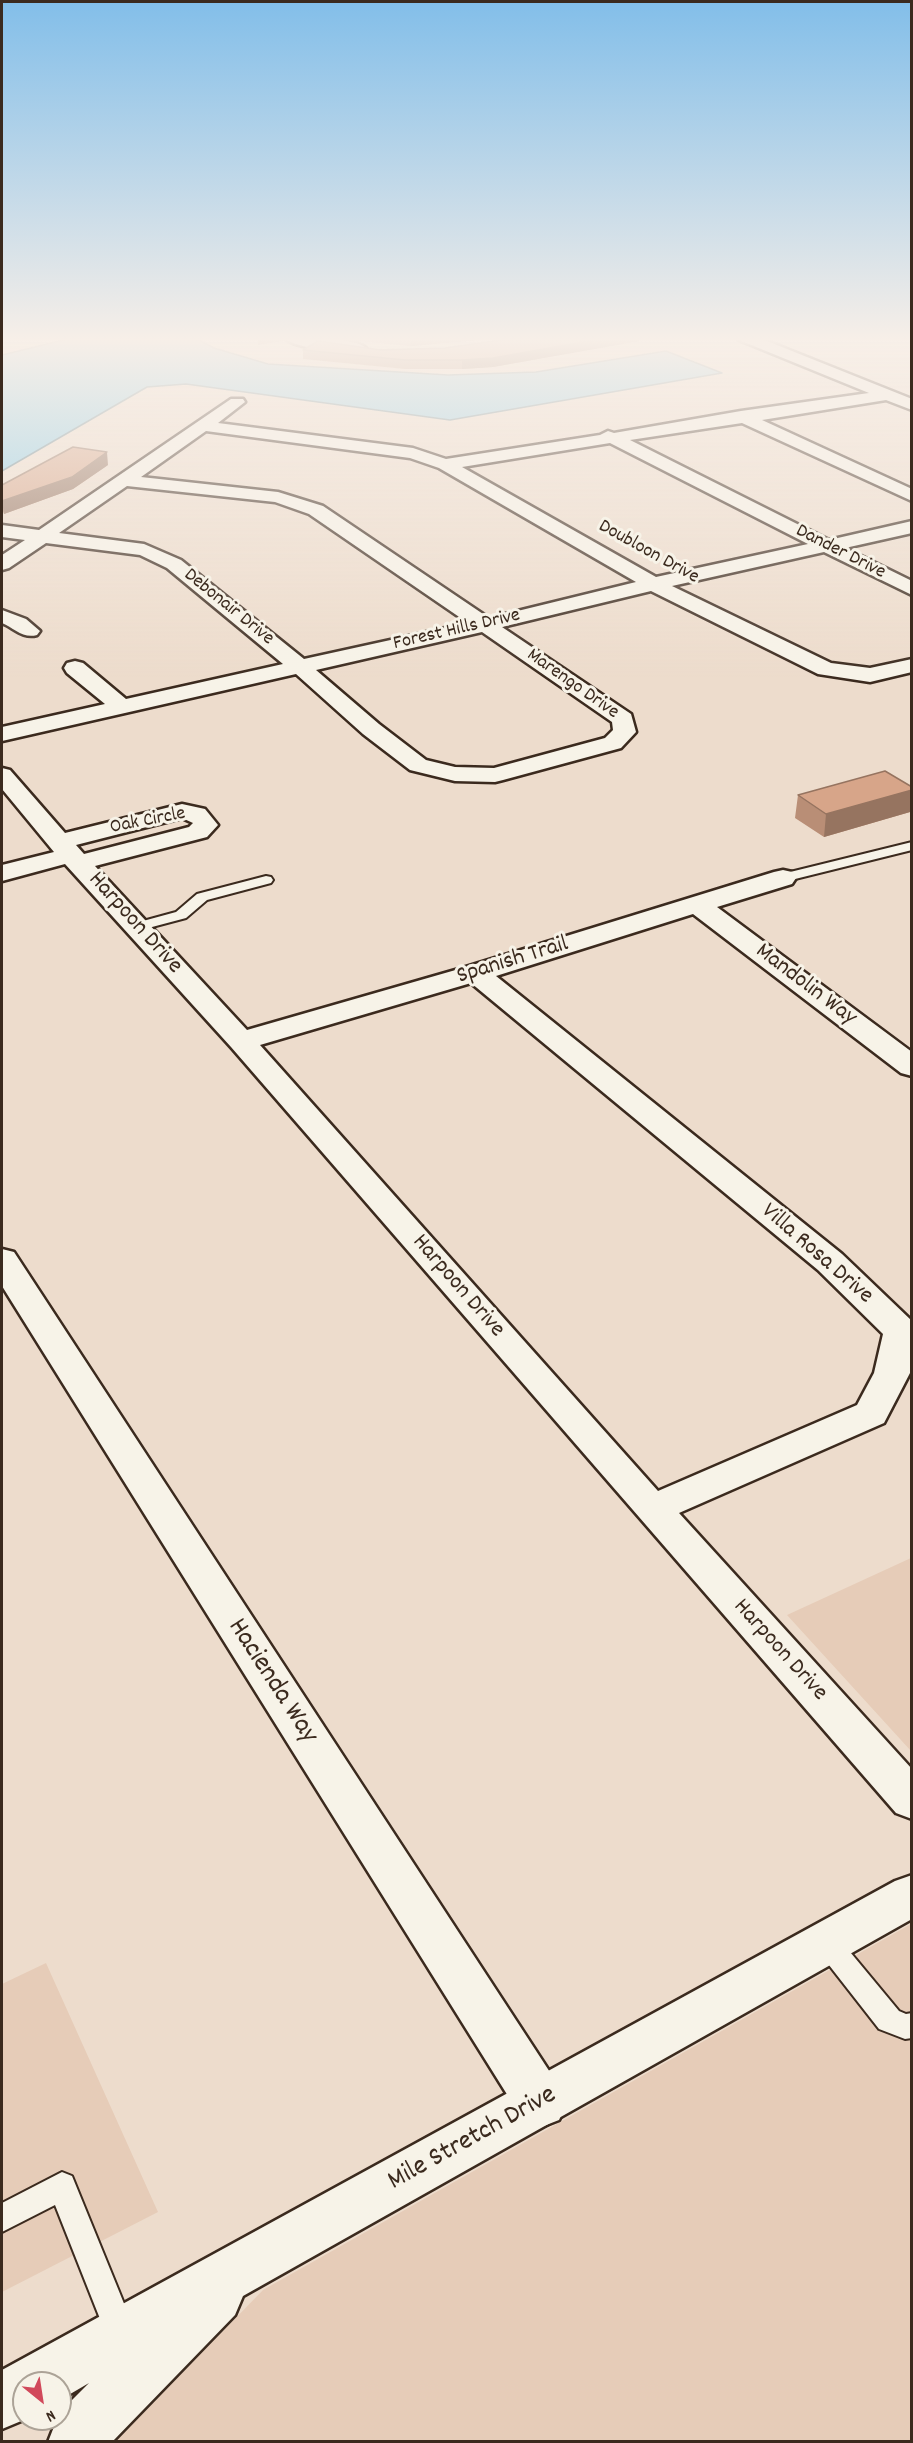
<!DOCTYPE html>
<style>
body{margin:0}
#map{position:relative;width:913px;height:2443px;overflow:hidden;background:#eddccc;font-family:Dekko,sans-serif}
canvas{display:block}
.frame{position:absolute;inset:0;border:3px solid #3b2a1e;pointer-events:none}
.north{position:absolute;left:12px;top:2371px;width:60px;height:60px;box-sizing:border-box;background:#f7f3e8;border:2px solid #aca397;border-radius:50%;rotate:150deg;font-size:16px;font-weight:700;line-height:24px;text-align:center;color:#3b2a1e}
.north::after{content:'';display:block;margin:auto;width:21px;height:27px;background:#d1495b;clip-path:polygon(50% 0,100% 100%,50% 72%,0 100%)}
</style>
<div id="map">
<canvas width="913" height="2443"></canvas>
<div class="frame"></div>
<div class="north">N</div>
</div>
<script>
const context = document.querySelector('canvas').getContext('2d');
context.lineJoin = 'round';
function fillPath(path, color) {
  context.fillStyle = color;
  context.fill(path, 'evenodd');
}
function stroke(path, color, width, dash) {
  context.strokeStyle = color;
  context.lineWidth = width;
  context.lineCap = dash ? 'butt' : 'round';
  context.setLineDash(dash || []);
  context.stroke(path);
}
function write(font, color, halo, rows, align = 'center') {
  context.font = font + ' Dekko,sans-serif';
  context.lineWidth = 6;
  context.setLineDash([]);
  context.textBaseline = 'middle';
  context.strokeStyle = halo;
  context.fillStyle = color;
  for (const [text, x, y, turn = 0] of rows) {
    context.save();
    context.translate(x, y);
    context.rotate((+turn || 0) * Math.PI / 180);
    context.textAlign = isNaN(turn) ? turn : align;
    if (halo) context.strokeText(text, 0, 0);
    context.fillText(text, 0, 0);
    context.restore();
  }
}
const built = new Path2D(`
 M911,1558V1751L787,1615Z
 M911,1924V2441L115,2442L263,2290Z
 M46,1963L158,2212L2,2292V1984Z`);
const water = new Path2D(`
 M76,337H193L214,348L268,364L448,375L536,372L666,351L722,373L450,420L186,384L147,387L2,471V355Z`);
const lane = new Path2D(`
 M912,842V850L783,882L776,878L778,875Z
 M266,876L271,877L273,880L271,883L207,900L186,918L137,931L130,927L132,924L176,912L197,894Z
 M827,1931L836,1935L899,2011L906,2014L912,2013V2038L905,2039L879,2029L818,1951L814,1943L818,1935Z
 M62,2172L72,2176L136,2333L132,2344L121,2348L110,2344L55,2205L2,2232V2203Z`);
const street = new Path2D(`
 M283,337C299,337 355,337 366,348L358,353C340,350 295,350 283,337Z
 M737,337H757L912,399V410L886,400L762,420L912,489V501L742,423L630,440L829,540L912,521V533L845,548L912,581V595L824,552L672,586L831,663L870,668L912,659V672L870,682L818,674L651,591L502,627L631,714L636,732L621,748L503,780L495,782L455,781L410,770L363,734L296,674L2,741V727L105,704L67,673L64,668L67,663L75,661L83,663L126,699L283,664L167,568L140,555L46,543L9,568L2,570V555L25,540L2,537V525L39,530L231,399H243L245,402L218,423L413,448L446,459L600,435L608,431L614,433L741,411L869,393L739,340ZM206,431L410,458L439,468L636,582L489,618L323,506L278,492L141,477ZM610,443L808,544L656,577L462,467ZM127,486L275,502L309,514L468,623L304,659L181,560L144,544L59,533ZM482,632L612,722L613,730L605,738L494,768L455,767L426,760L379,724L316,670Z
 M2,610L26,619L40,631L37,635C23,639 14,628 2,623Z
 M2,768L10,770L65,833L182,804L205,809L218,825L207,837L95,866L247,1030L466,967L774,872L783,870L792,872L796,878L792,884L717,907L912,1052V1076L901,1073L693,914L496,976L842,1254L912,1321L910,1373L884,1423L679,1513L912,1769V1819L896,1813L231,1047L65,864L2,881V865L54,852L2,789ZM182,818L193,823L189,827L84,854L76,845ZM471,983L818,1270L883,1334L874,1373L857,1405L658,1491L260,1045Z
 M2,1249L14,1252L559,2086L567,2103L559,2120L541,2127L523,2120L2,1286Z`);
const secondary = new Path2D(`
 M912,1875V1919L243,2296L235,2315L112,2442H48L57,2419H60V2412L89,2383L60,2400V2383H24V2419H26L2,2429V2370L895,1881Z`);
const wall = new Path2D(`
 M336,337H509L411,346L336,339Z
 M523,337H639V341L493,367L462,369H405L303,359V350L445,348Z
 M108,465L73,489L4,514L2,509V485Z
 M912,787V800L910,812L824,837L795,818L798,795Z`);
const shadedWall = new Path2D(`
 M258,337H283V341L258,345Z
 M411,337H509L411,346Z
 M611,337H639V341L493,367L462,369V360Z
 M107,452L108,465L73,489L4,514L2,501Z
 M912,788V800L910,812L824,837L826,814Z`);
const building = new Path2D(`
 M523,337H611L493,358L462,360H405L303,350L318,341L381,350L445,348Z
 M73,447L107,452L72,477L2,501V485Z
 M885,771L912,787V790L826,814L798,795Z`);
const farStreetnames = [
 ["Doubloon Drive",648,553,29],
 ["Dander Drive",840,553,27],
 ["Debonair Drive",228,608,39],
 ["Forest Hills Drive",457,631,-13],
 ["Marengo Drive",572,685,35],
 ["Oak Circle",148,822,-11]
];
const streetNames = [
 ["Harpoon Drive",134,924,48],
 ["Spanish Trail",513,962,-17],
 ["Mandolin Way",805,986,37],
 ["Villa Rosa Drive",816,1255,41],
 ["Harpoon Drive",457,1287,49],
 ["Harpoon Drive",779,1651,48]
];
const nearStreetnames = [
 ["Hacienda Way",271,1682,57],
 ["Mile Stretch Drive",473,2140,-29]
];
fillPath(built, '#e6ccb8');
fillPath(water, '#89ceea');
stroke(water, '#6a8c98', 1.5);
stroke(lane, '#3b2a1e', 4);
stroke(street, '#3b2a1e', 5);
stroke(secondary, '#3b2a1e', 5);
fillPath(lane, '#f7f3e8');
fillPath(street, '#f7f3e8');
fillPath(secondary, '#f7f3e8');
fillPath(wall, '#b98e76');
fillPath(shadedWall, '#967460');
fillPath(building, '#d7a589');
stroke(building, '#967460', 1.5);
const sky = context.createLinearGradient(0, 0, 0, 679);
sky.addColorStop(0, '#82bee9');
sky.addColorStop(0.5, '#f7efe8');
sky.addColorStop(1, '#f7efe800');
context.fillStyle = sky;
context.fillRect(0, 0, 913, 679);
write('20px', '#3b2a1e', '#f7f3e8', farStreetnames);
write('24px', '#3b2a1e', '#f7f3e8', streetNames);
write('28px', '#3b2a1e', '#f7f3e8', nearStreetnames);
</script>
